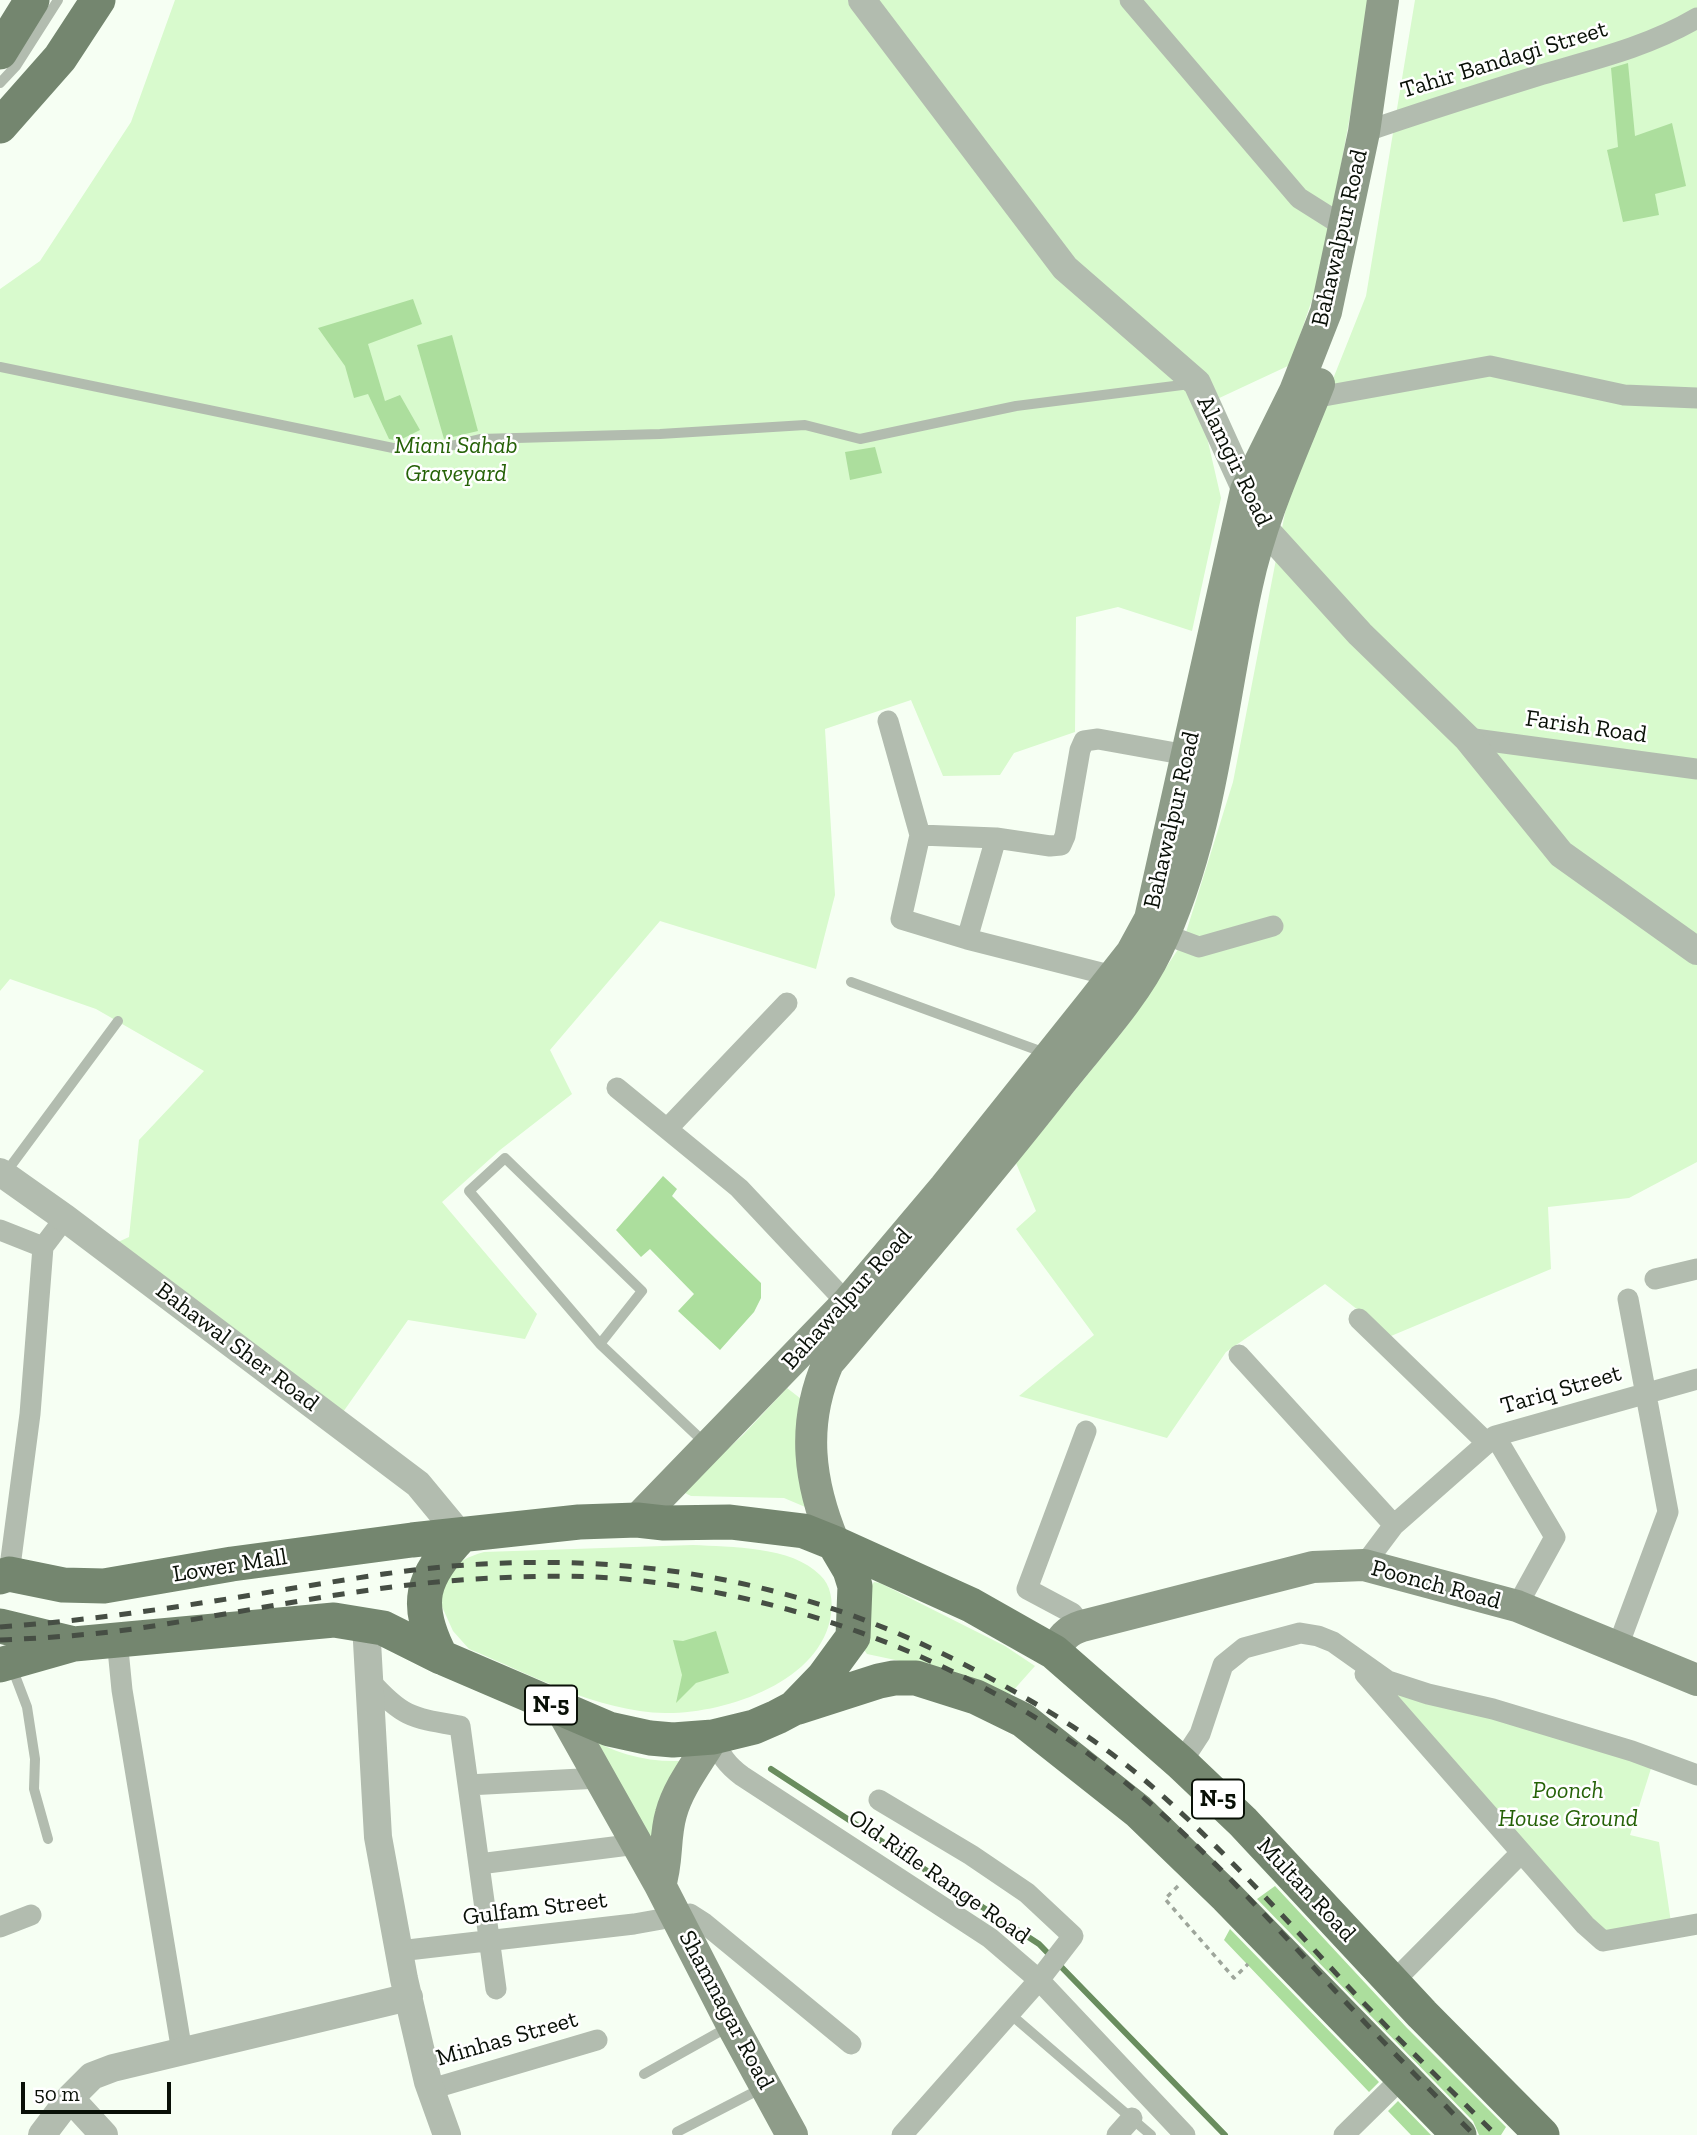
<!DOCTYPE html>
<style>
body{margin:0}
#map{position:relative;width:1697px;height:2135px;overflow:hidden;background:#f6fff3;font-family:"Zilla Slab",serif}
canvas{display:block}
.scale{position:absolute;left:21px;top:2082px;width:150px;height:32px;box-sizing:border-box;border:4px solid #091007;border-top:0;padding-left:9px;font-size:21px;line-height:24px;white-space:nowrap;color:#091007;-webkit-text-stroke:5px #fff;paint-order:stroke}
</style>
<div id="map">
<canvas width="1697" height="2135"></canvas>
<div class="scale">50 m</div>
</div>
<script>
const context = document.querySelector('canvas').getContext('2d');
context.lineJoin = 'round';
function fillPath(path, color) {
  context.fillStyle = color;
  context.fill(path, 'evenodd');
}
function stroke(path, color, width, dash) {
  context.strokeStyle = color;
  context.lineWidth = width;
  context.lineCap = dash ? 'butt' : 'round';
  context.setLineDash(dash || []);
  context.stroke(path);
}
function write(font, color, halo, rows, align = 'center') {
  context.font = font + ' "Zilla Slab",serif';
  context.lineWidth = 5;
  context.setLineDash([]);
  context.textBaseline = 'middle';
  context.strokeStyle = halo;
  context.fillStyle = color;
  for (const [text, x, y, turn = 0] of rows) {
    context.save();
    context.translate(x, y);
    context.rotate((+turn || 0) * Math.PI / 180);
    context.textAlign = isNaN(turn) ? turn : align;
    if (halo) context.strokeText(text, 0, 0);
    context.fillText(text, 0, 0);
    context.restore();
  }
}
const green = new Path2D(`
 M175,0H1371L1322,270L1290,365L1200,407L1221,498L1192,631L1118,607L1076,617L1075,732L1014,753L1000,775L943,776L911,700L825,729L835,895L816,969L660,921L550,1050L572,1094L500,1150L442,1202L537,1314L525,1339L408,1320L336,1422L105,1248L129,1237L139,1140L204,1071L96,1009L10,979L0,991V289L40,261L131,122Z
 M1415,0H1697V1162L1629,1198L1548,1207L1551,1269L1391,1336L1325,1284L1226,1352L1167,1438L1019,1396L1094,1335L1016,1229L1036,1211L1016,1163L1126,1027L1183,942L1233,782L1290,487L1366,296Z
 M787,1388L805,1402C789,1442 798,1469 810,1509L784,1498L691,1496L681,1491L743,1435Z
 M693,1545C730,1547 792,1546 820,1575C831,1585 833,1601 831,1614C822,1682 725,1714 665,1713C598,1712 530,1674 469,1649L453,1631L439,1600C453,1570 450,1562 484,1552Z
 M874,1582L880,1583L1005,1646L1035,1666L1003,1702L919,1665L867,1654L862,1647L870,1588Z
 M1348,1654L1388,1681L1654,1759L1630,1835L1659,1842L1672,1929L1603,1941Z
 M583,1735C614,1753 644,1762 680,1761L651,1840Z`);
const stream = new Path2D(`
 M771,1769L1039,1944L1225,2135`);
const building = new Path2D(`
 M1628,63L1635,136L1672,123L1686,186L1655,194L1659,215L1623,222L1607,150L1618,147L1611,68Z
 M413,299L422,324L368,344L385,401L400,395L420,430L400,440H394L389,439L368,394L354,398L345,366L318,328Z
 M452,335L478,431L444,439L417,345Z
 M875,447L882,473L850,480L845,452Z
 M663,1176L677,1189L672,1196L761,1283V1298L754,1312L720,1350L678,1311L694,1294L650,1249L641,1257L616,1230Z
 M716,1631L729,1673L696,1683L676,1703L682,1675L673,1640L683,1641Z
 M1275,1886L1407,2028L1506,2127L1501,2135H1479L1473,2121L1257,1899Z
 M1230,1929L1379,2082L1369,2092L1224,1940Z
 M1398,2101L1431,2135H1411L1388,2111Z`);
const path = new Path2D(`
 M1178,1886L1165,1899L1234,1978L1248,1964`);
const service = new Path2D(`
 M0,83L16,66L58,0
 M0,367L393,448L446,447L480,439L660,434L805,425L860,439L1016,406L1190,384
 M851,982L1048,1054
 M4,1175L118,1021
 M600,1344L642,1291L505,1158L469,1191L600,1344L706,1444
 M11,1665L27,1707L35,1759L34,1789L48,1839
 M1009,2013L1151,2135
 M644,2074L730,2026
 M677,2132L764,2087`);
const minor = new Path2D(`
 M1130,0L1299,198L1345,227
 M1364,132C1422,112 1479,94 1537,76C1592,60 1648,47 1697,18
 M1313,398L1490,366L1624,395L1697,398
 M888,721L920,835L901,919L967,939L1113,976
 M1467,738L1697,769
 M920,835L996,838L1050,846L1061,845L1065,836L1080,750L1084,741L1098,739L1187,755
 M1164,934L1199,947L1273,926
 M967,939L996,838
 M617,1088L739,1188L847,1303
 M667,1129L787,1003
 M0,1230L43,1247L65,1218
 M1655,1279L1697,1269
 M1359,1319L1487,1443
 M1239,1355L1394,1525
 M1495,1436L1555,1537L1517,1606
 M1364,1565L1394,1525L1495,1436L1697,1379
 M9,1574L30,1414L43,1247
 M1082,1626L1072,1613L1027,1589L1086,1431
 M117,1639L122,1690L182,2052
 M1618,1646L1668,1512L1628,1299
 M1365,1674L1585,1925L1603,1941L1697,1924
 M370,1681C403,1718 413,1718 460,1726L496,1989
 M713,1737C720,1755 727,1765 742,1776L990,1938L1039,1980L1185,2135
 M1181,1763L1200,1734L1223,1665L1244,1648L1300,1633L1318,1636L1333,1642L1388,1681L1428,1694L1493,1709L1632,1751L1697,1775
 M468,1785L599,1778
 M879,1800L971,1855L1027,1893L1073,1936L1039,1980L902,2135
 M479,1864L637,1844
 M0,1927L31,1915
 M399,1951L634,1924L690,1914L704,1923L851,2044
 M1393,1982L1521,1853
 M431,2089L597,2040
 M1117,2135L1132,2118
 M1344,2135L1403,2077`);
const tertiary = new Path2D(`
 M862,0L1065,268L1197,383L1262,526L1360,634L1467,738L1561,854L1697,951
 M0,1172L65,1218L418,1484L461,1536
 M366,1624L378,1837L404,1979L428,2082L447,2135
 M70,2098L104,2135
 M42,2135L70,2098L92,2076L113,2068L409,1997`);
const secondary = new Path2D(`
 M637,1520L847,1303L945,1187L1092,1003L1132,952L1150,919L1246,490L1295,391L1326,312L1364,132L1383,0
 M834,1543C809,1483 801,1425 828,1363C907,1270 986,1178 1061,1082C1094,1040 1134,998 1157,950C1212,835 1220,707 1247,585C1262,515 1293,450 1319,384
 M1054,1652C1062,1638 1066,1631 1082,1626L1313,1567L1364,1565L1517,1606L1697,1680
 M561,1709L660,1885L732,2025L792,2135
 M660,1885C668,1862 664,1838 671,1814C678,1787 699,1761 713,1737`);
const primary = new Path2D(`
 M0,52L32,0
 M0,126L60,58L98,0
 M834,1543L971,1605L1054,1652L1181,1763L1243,1822L1422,2014L1542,2135
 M0,1577L9,1574L63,1585L104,1586L232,1564L412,1540L579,1522L637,1520L664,1523L730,1522L804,1531L834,1543L850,1570L855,1586L853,1637L823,1678L794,1708L777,1717L754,1727L713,1737L673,1740L650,1738L609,1729L441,1657C413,1603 421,1578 461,1536
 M0,1626L70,1643
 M0,1665L74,1644L334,1620L383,1628L441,1657
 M798,1707L879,1681L894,1678H916L976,1697L1023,1720L1138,1811L1227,1897L1459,2135`);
const rail = new Path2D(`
 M0,1627C97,1620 192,1605 288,1589C352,1579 418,1567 483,1564C671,1554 834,1591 999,1683C1052,1712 1102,1743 1148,1783C1223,1848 1289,1923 1357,1996C1402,2043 1450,2089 1496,2135
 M0,1640C45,1638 90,1635 134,1629C248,1612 360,1586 475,1579C531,1576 587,1574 643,1581C797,1599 953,1656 1079,1747C1177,1817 1258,1907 1340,1996C1384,2043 1429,2089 1474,2135`);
const shields = [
 [551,1705,52],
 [1218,1799,52]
];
const shieldNames = [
 ["N-5",551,1705],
 ["N-5",1218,1799]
];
const streetNames = [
 ["Tahir Bandagi Street",1504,60,-17],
 ["Bahawalpur Road",1340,238,-77],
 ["Alamgir Road",1234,461,64],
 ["Farish Road",1586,727,8],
 ["Bahawalpur Road",1172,820,-77],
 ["Bahawalpur Road",847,1299,-48],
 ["Bahawal Sher Road",237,1347,37],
 ["Tariq Street",1561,1390,-16],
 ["Lower Mall",230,1566,-9],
 ["Poonch Road",1436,1585,15],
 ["Old Rifle Range Road",939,1877,35],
 ["Multan Road",1306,1890,47],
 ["Gulfam Street",535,1909,-7],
 ["Shamnagar Road",726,2010,62],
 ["Minhas Street",507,2039,-16]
];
const parkNames = [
 ["Miani Sahab",456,446],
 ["Graveyard",456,474],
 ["Poonch",1568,1791],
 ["House Ground",1568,1819]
];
fillPath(green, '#d8facd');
stroke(stream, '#698d5e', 6);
fillPath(building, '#acde9d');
stroke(path, '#9ea69b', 3.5, [5, 5]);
stroke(service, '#b2bcaf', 10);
stroke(minor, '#b2bcaf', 21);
stroke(tertiary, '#b2bcaf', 28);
stroke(secondary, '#8e9c89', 32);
stroke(primary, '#74866f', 35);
stroke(rail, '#464e44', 5, [12, 12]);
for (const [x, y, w] of shields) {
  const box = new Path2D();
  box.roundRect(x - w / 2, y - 19.5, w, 39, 5);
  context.fillStyle = '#fff';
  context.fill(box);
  stroke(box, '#091007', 2);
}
write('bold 23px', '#091007', null, shieldNames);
write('24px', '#091007', '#fff', streetNames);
write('italic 24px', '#256207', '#fff', parkNames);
</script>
